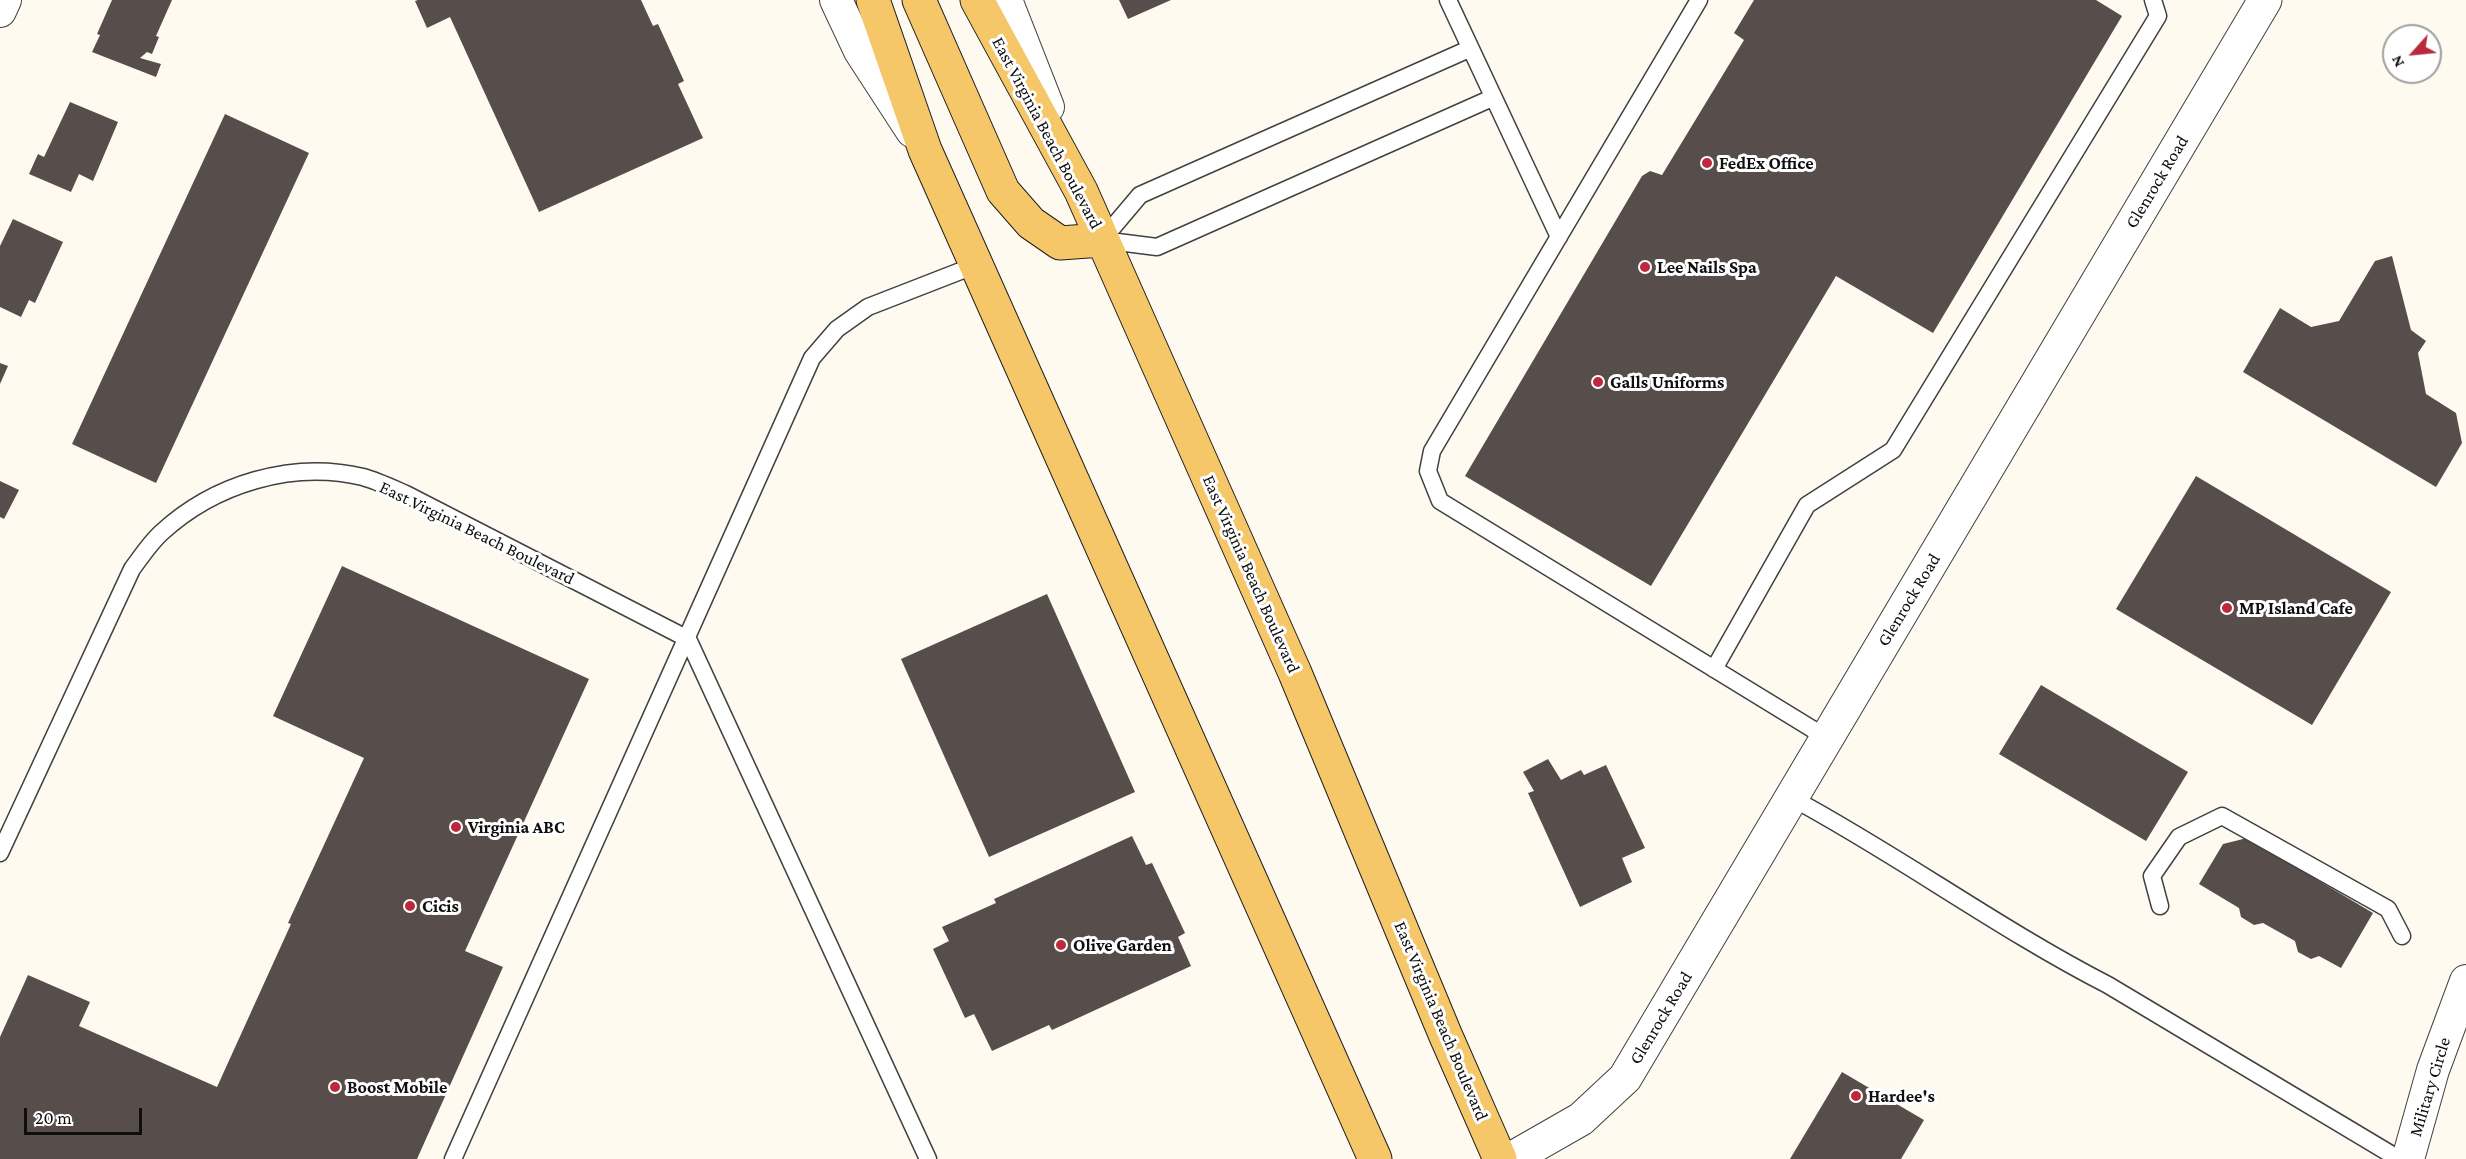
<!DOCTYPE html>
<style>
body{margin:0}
#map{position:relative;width:2466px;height:1159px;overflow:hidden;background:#fffaf0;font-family:"Crimson Pro",serif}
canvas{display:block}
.north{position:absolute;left:2382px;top:24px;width:60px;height:60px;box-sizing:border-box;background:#fff;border:2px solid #9f9f9f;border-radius:50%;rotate:243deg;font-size:16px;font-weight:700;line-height:24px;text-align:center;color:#0e0e0e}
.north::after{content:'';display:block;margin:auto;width:21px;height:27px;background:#bc293c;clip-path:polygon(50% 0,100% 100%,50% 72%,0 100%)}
.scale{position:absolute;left:24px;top:1108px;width:118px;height:27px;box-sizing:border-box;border:3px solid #0e0e0e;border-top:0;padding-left:8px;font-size:18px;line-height:21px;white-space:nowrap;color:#0e0e0e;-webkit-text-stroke:4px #fff;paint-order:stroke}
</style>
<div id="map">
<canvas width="2466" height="1159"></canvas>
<div class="north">N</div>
<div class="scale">20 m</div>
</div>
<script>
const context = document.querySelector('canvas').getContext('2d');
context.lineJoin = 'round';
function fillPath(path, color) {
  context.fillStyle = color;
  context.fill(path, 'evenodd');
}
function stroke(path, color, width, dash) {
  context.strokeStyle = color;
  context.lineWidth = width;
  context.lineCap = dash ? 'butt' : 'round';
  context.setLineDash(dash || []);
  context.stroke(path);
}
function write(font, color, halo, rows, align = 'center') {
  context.font = font + ' "Crimson Pro",serif';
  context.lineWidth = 6;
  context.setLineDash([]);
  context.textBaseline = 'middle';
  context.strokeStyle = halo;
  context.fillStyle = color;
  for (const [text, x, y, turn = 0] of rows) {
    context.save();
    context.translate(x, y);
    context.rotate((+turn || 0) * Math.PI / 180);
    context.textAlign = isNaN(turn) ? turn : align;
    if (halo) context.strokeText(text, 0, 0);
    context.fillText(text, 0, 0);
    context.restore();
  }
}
const building = new Path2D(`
 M112,0H172L156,36L159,37L152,54L147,52L140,58L161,64L156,77L92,52L100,35L97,34Z
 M418,0H641L653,26L658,24L684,81L678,84L703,138L539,212L450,17L427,28L415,1Z
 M1119,0H1171L1128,19Z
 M1754,0H2096L2122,16L1933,333L1836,276L1651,586L1465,476L1642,176L1650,171L1662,175L1744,40L1734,33Z
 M70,102L118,122L93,181L79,174L71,192L29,174L38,154L44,157Z
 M225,114L309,153L156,483L72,444Z
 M13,219L63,242L35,303L29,300L21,317L0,307V246Z
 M2392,256L2411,330L2426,341L2418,353L2426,394L2456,413L2462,443L2436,487L2243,372L2280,308L2311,327L2339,321L2375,261Z
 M0,363L8,366L0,384Z
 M2196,476L2391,592L2312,725L2116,609Z
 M0,481L19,490L4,519L0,517Z
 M342,566L589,679L465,951L503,967L417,1159H0V1037L28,975L90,1002L79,1026L217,1087L291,924L288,923L364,758L273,716Z
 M1047,594L1135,792L989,857L901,659Z
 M2041,685L2188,772L2146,841L1999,754Z
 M1548,759L1561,780L1581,770L1584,775L1606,765L1645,848L1622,858L1632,882L1580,907L1528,793L1534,791L1523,772Z
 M1132,836L1146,865L1152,863L1185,933L1178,937L1191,966L1052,1030L1049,1025L992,1051L974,1014L965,1018L933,949L949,941L942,927L996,903L994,899Z
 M2247,838L2373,913L2341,968L2319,956L2311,959L2298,952L2295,941L2263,923L2254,925L2241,917L2239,908L2199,884L2223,844Z
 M1842,1072L1924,1120L1901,1159H1790Z`);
const service = new Path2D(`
 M1448,0L1559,237
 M1699,0L1432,451L1428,471L1440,501L1827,738
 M1102,240L1157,247L1492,98
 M1102,240L1140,195L1469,49
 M688,639L928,1159
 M1714,669L1807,505L1893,450L2158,16L2153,0
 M1792,798C1900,856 1999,929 2108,985L2399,1159
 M0,853L132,569C141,557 150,543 161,533C214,484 292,460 363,477C377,481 392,488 406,494L688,639
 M2160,906L2152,876L2179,837L2222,816L2388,909L2402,936
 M453,1159L812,358L837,329L868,307L976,265`);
const minor = new Path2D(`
 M836,0L860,51L912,131
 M1006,0L1048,107
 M0,11L5,0
 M2408,1159L2433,1070L2466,981`);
const tertiary = new Path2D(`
 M1511,1159L1581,1119L1625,1078L2265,0`);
const primary = new Path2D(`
 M873,0L925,150L1375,1159
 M919,0L1003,191L1031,223L1060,243L1102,240
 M977,0L1081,191L1295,673L1445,1034L1500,1159`);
const markers = [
 [1707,163,6,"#bc293c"],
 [1645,267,6,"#bc293c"],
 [1598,382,6,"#bc293c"],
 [2227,608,6,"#bc293c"],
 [456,827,6,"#bc293c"],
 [410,906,6,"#bc293c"],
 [1061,945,6,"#bc293c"],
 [335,1087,6,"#bc293c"],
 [1856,1096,6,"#bc293c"]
];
const streetNames = [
 ["East Virginia Beach Boulevard",1047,133,62],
 ["Glenrock Road",2157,182,-59],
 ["East Virginia Beach Boulevard",477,533,26],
 ["East Virginia Beach Boulevard",1251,574,66],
 ["Glenrock Road",1909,600,-59],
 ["Glenrock Road",1661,1018,-59],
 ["East Virginia Beach Boulevard",1441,1021,67],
 ["Military Circle",2430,1087,-73]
];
const poiNames = [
 ["FedEx Office",1719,163],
 ["Lee Nails Spa",1657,267],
 ["Galls Uniforms",1610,382],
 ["MP Island Cafe",2239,608],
 ["Virginia ABC",468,827],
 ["Cicis",422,906],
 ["Olive Garden",1073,945],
 ["Boost Mobile",347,1087],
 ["Hardee's",1868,1096]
];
fillPath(building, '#574e4b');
stroke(service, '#414141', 19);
stroke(minor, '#414141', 34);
stroke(tertiary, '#414141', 35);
stroke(primary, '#1f1f1f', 35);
stroke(service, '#fff', 16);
stroke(minor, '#fff', 32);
stroke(tertiary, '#fff', 33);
stroke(primary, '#f5c769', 33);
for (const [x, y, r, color] of markers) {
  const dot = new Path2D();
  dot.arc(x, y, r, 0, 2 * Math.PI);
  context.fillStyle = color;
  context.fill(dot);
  stroke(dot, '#fff', 2);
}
write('18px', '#0e0e0e', '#fff', streetNames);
write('bold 18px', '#0e0e0e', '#fff', poiNames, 'left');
</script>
